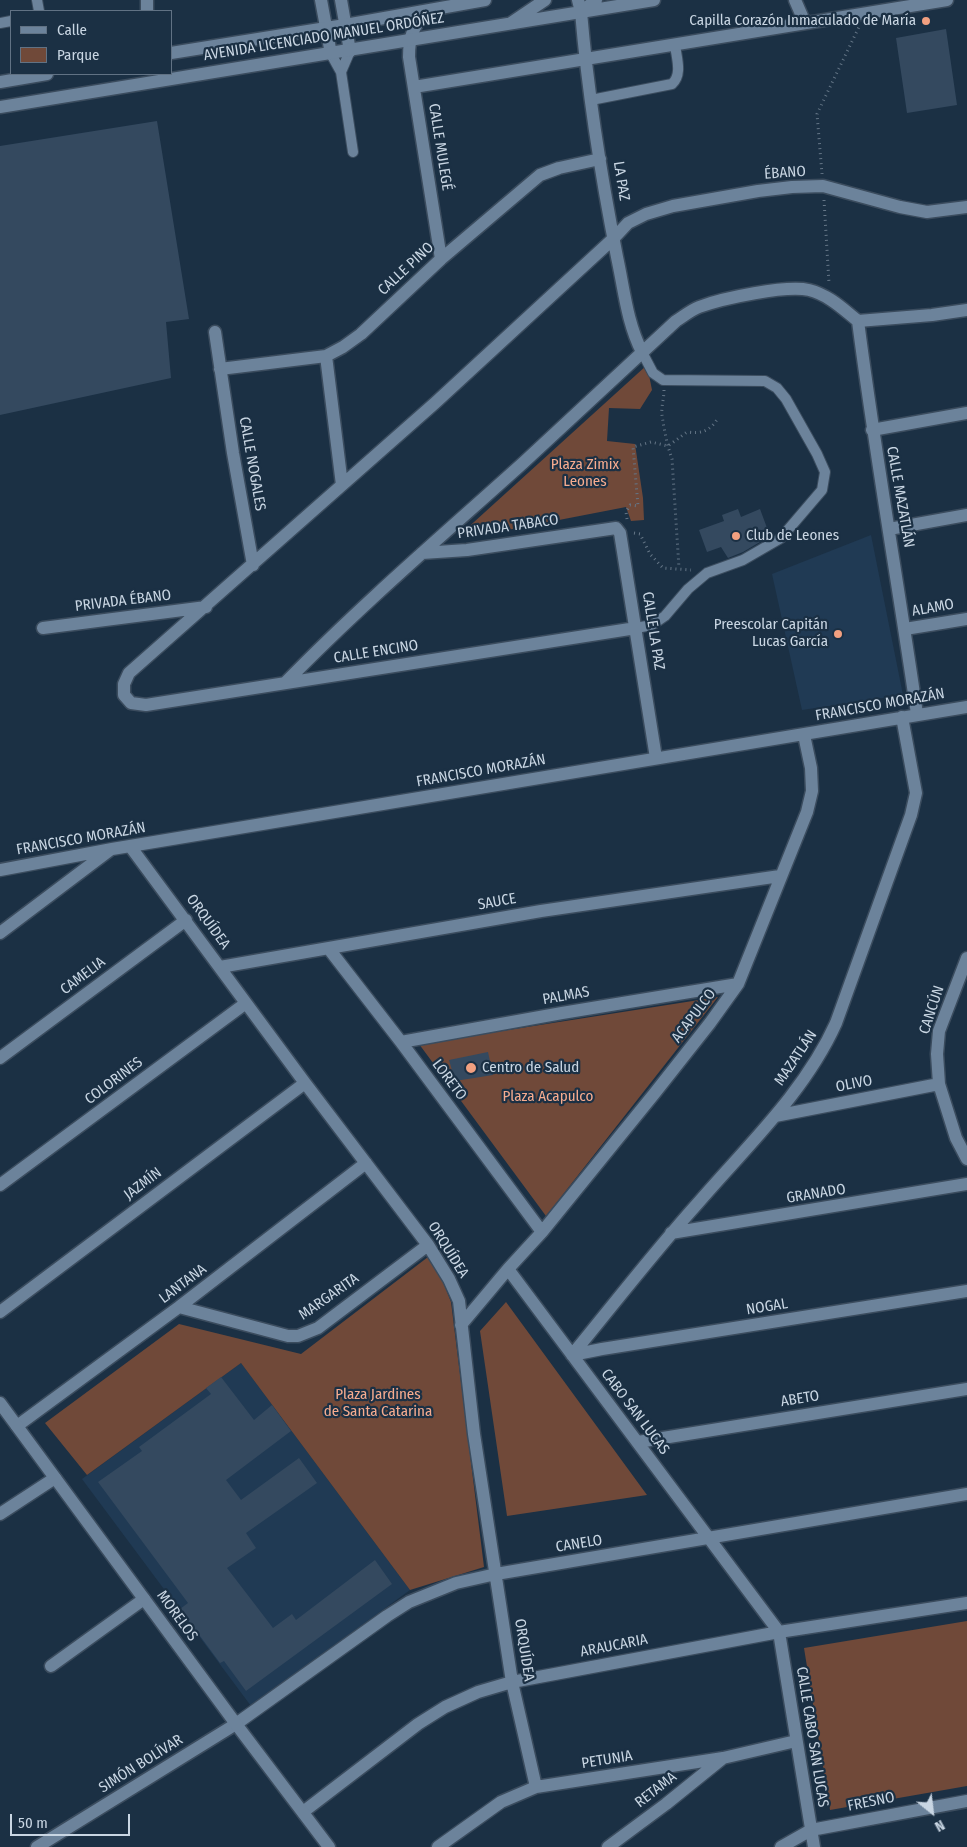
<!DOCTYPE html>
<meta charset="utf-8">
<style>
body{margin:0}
#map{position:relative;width:967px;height:1847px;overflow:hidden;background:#1b3044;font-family:"Fira Sans Condensed",sans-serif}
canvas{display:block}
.legend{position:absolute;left:10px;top:10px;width:162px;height:65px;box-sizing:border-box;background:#1b3044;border:1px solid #617284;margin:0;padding:6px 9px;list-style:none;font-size:15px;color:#c9d6e3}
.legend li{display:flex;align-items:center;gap:10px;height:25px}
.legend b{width:25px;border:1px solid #617284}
.north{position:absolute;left:907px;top:1787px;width:50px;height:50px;-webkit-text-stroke:4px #1b3044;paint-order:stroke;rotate:151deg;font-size:14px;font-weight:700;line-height:20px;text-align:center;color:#c9d6e3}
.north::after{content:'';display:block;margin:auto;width:18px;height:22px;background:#c9d6e3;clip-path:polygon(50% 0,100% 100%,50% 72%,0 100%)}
.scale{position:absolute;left:10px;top:1814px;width:120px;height:22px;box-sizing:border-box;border:2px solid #c9d6e3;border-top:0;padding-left:6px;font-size:15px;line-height:18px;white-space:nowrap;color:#c9d6e3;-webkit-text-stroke:4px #1b3044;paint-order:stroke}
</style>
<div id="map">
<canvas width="967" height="1847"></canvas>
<ul class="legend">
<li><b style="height:6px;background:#6c839b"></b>Calle</li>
<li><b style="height:14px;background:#704939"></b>Parque</li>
</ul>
<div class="north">N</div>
<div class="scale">50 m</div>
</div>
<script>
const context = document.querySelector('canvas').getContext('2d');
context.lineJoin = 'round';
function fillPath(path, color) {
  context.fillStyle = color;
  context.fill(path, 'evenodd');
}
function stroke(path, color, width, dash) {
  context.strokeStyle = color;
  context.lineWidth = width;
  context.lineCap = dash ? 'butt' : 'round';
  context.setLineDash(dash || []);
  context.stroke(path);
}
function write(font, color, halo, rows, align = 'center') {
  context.font = font + ' "Fira Sans Condensed",sans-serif';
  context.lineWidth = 4.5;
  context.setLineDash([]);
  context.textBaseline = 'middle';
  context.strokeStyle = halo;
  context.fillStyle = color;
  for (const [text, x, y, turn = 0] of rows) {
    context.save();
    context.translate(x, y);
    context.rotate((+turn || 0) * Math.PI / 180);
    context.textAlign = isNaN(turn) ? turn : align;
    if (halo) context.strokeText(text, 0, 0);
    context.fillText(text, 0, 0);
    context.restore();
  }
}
const built = new Path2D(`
 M871,535L903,695L802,710L772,574Z
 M241,1363L410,1590L251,1706L82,1479Z`);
const green = new Path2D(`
 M647,365L652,390L640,409L609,408L607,441L635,444L643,498L644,520L631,521L626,507L466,538L463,532Z
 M718,997L546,1216L419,1044Z
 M428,1257L438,1269L451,1302L484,1567L410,1590L241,1363L87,1475L45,1423L179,1324L301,1354Z
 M506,1302L647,1495L507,1516L480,1331Z
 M967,1621V1786L830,1810L804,1648Z`);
const building = new Path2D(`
 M946,29L957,105L907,113L896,38Z
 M157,121L189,319L166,322L171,378L0,415V146Z
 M738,509L741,517L760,509L770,536L743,552L728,558L721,547L707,552L699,530L724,521L722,515Z
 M488,1052L493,1075L455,1081L449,1060Z
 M221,1377L254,1420L272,1405L291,1431L226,1480L241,1500L299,1458L317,1483L246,1533L256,1548L227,1568L273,1628L292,1614L296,1620L375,1560L392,1584L246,1691L224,1661L220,1663L180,1609L188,1603L98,1482L142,1451L139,1447L211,1394L206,1388Z`);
const path = new Path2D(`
 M822,174L817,114L859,27
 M824,200L829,283
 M664,390C664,399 661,407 662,415C664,429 667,445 672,459L679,568
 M627,519L626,512L630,505L638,506L633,447L651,442L668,446L687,432C702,434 710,431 718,418
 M634,533L640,534L650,554L663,568L691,570`);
const service = new Path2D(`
 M37,0L39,11
 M0,23L11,21
 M331,54L341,72L353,152
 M341,72L350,51
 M591,100L672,84C683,74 676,57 675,44
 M636,628L652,625L665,616L688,589L707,573L743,560L781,538L822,490L825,472L817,454L786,399L777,388L765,381L663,380L653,373L642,352`);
const minor = new Path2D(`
 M147,0V11
 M795,0L805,23
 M426,11C413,28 409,35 409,57L441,259
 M581,12C588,94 601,176 617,257C624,289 627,323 642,352
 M414,87L947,0
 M858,321L932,315L967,310
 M215,332L233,453L253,565
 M326,356L342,485
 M220,369L326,356L343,347L361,334L441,259L540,175L559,168L600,159
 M872,430L967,413
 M889,529L967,515
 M422,553L467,550L616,528L620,533L656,758
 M43,628L206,607
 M636,628L146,705L131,703L124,695V684L129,673L435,403L614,238L628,223L646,214L673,206L758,191L792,187L823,186L900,207L927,212L967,207
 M905,629L967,619
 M286,682C361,605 443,535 523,463C574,416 625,368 676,321C684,316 691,310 699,307C723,298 786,285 809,290C829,295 843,309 858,321C875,453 898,583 917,714
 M130,846L305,1083L428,1245L449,1279L459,1301L474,1434L512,1682L536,1787
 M0,870L112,849L967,707
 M0,933L110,850
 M329,949L401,1042L542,1232
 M967,958L939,1031L937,1054L939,1084L956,1138L967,1159
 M220,967L541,911L780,876
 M401,1042L562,1013L738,984
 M0,1058L186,920
 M775,1116L939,1084
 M0,1185L246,1003
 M671,1233L967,1184
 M508,1269L542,1232L654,1094L710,1023L738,984L807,812L812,791L811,768L804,735
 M179,1307L288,1336H298L318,1328L428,1245
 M0,1312L305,1083
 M461,1325L508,1269L779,1632L814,1847
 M572,1355C614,1304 654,1252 698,1203C747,1146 805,1092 836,1023L911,815L916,793L902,717
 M572,1355L602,1349L967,1291
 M17,1426L179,1307L366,1163
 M638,1442L967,1389
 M0,1514L55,1478
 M51,1666L144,1599
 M303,1812L418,1724L445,1707L478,1692L512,1682L779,1632L967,1603
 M37,1847L236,1724L387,1616L409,1602L456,1583L496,1574L967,1494
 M438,1847L501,1802L536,1787L723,1758L796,1741
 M608,1847L666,1804L723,1758
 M781,1847L811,1830L967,1801`);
const tertiary = new Path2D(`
 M321,0L331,54
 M341,0L350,51
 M0,1403L236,1724L329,1847`);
const secondary = new Path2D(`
 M578,0L581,12L596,0
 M511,23L545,0
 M171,53L345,25L485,0
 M0,82L47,74
 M0,107C218,70 436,37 654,0`);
const markers = [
 [926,21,5,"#f2a080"],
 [736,536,5,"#f2a080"],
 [838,634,5,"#f2a080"],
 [471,1068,6,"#f2a080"]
];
const poiNames = [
 ["Capilla Corazón Inmaculado de María",916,21],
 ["Club de Leones",746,536,"left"],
 ["Preescolar Capitán",828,625],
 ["Lucas García",828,642],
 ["Centro de Salud",482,1068,"left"]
];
const streetNames = [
 ["AVENIDA LICENCIADO MANUEL ORDÓÑEZ",324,37,-9],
 ["CALLE MULEGÉ",440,147,81],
 ["ÉBANO",785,173,-4],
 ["LA PAZ",621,181,81],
 ["CALLE PINO",406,269,-43],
 ["CALLE NOGALES",252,464,80],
 ["CALLE MAZATLÁN",900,497,80],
 ["PRIVADA TABACO",508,527,-8],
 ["PRIVADA ÉBANO",123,601,-7],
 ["ALAMO",933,608,-10],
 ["CALLE LA PAZ",653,631,81],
 ["CALLE ENCINO",376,652,-9],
 ["FRANCISCO MORAZÁN",880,705,-10],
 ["FRANCISCO MORAZÁN",481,771,-10],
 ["FRANCISCO MORAZÁN",81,839,-10],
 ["SAUCE",497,902,-10],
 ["ORQUÍDEA",208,922,54],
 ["CAMELIA",83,976,-37],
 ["PALMAS",566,996,-10],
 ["CANCÚN",932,1010,-72],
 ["ACAPULCO",694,1016,-53],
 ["MAZATLÁN",796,1058,-56],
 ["LORETO",449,1080,53],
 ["COLORINES",114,1081,-37],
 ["OLIVO",854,1084,-11],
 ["JAZMÍN",143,1184,-37],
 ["GRANADO",816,1194,-9],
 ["ORQUÍDEA",448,1250,58],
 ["LANTANA",183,1284,-37],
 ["MARGARITA",329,1297,-35],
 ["NOGAL",767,1307,-9],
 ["ABETO",800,1399,-9],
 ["CABO SAN LUCAS",635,1412,53],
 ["CANELO",579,1544,-9],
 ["MORELOS",177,1616,54],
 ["ARAUCARIA",614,1646,-11],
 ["ORQUÍDEA",524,1650,81],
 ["CALLE CABO SAN LUCAS",812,1737,81],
 ["PETUNIA",607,1760,-9],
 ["SIMÓN BOLÍVAR",141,1764,-32],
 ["RETAMA",656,1790,-38],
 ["FRESNO",871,1802,-11]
];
const parkNames = [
 ["Plaza Zimix",585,465],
 ["Leones",585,482],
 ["Plaza Acapulco",548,1097],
 ["Plaza Jardines",378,1395],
 ["de Santa Catarina",378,1412]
];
fillPath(built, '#203a54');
fillPath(green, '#704939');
fillPath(building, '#34495f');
stroke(service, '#3b4c5e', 12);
stroke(minor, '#3b4c5e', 15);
stroke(tertiary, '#3b4c5e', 15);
stroke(secondary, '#3b4c5e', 15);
stroke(path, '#657687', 3, [1, 4]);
stroke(service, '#6c839b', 10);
stroke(minor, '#6c839b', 12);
stroke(tertiary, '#6c839b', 12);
stroke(secondary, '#6c839b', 12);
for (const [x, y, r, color] of markers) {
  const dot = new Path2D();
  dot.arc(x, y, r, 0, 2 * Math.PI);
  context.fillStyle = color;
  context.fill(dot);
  stroke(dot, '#1b3044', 2);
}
write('15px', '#c9d6e3', '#1b3044', poiNames, 'right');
write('15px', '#c9d6e3', '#1b3044', streetNames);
write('15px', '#f7ac8f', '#1b3044', parkNames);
</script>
